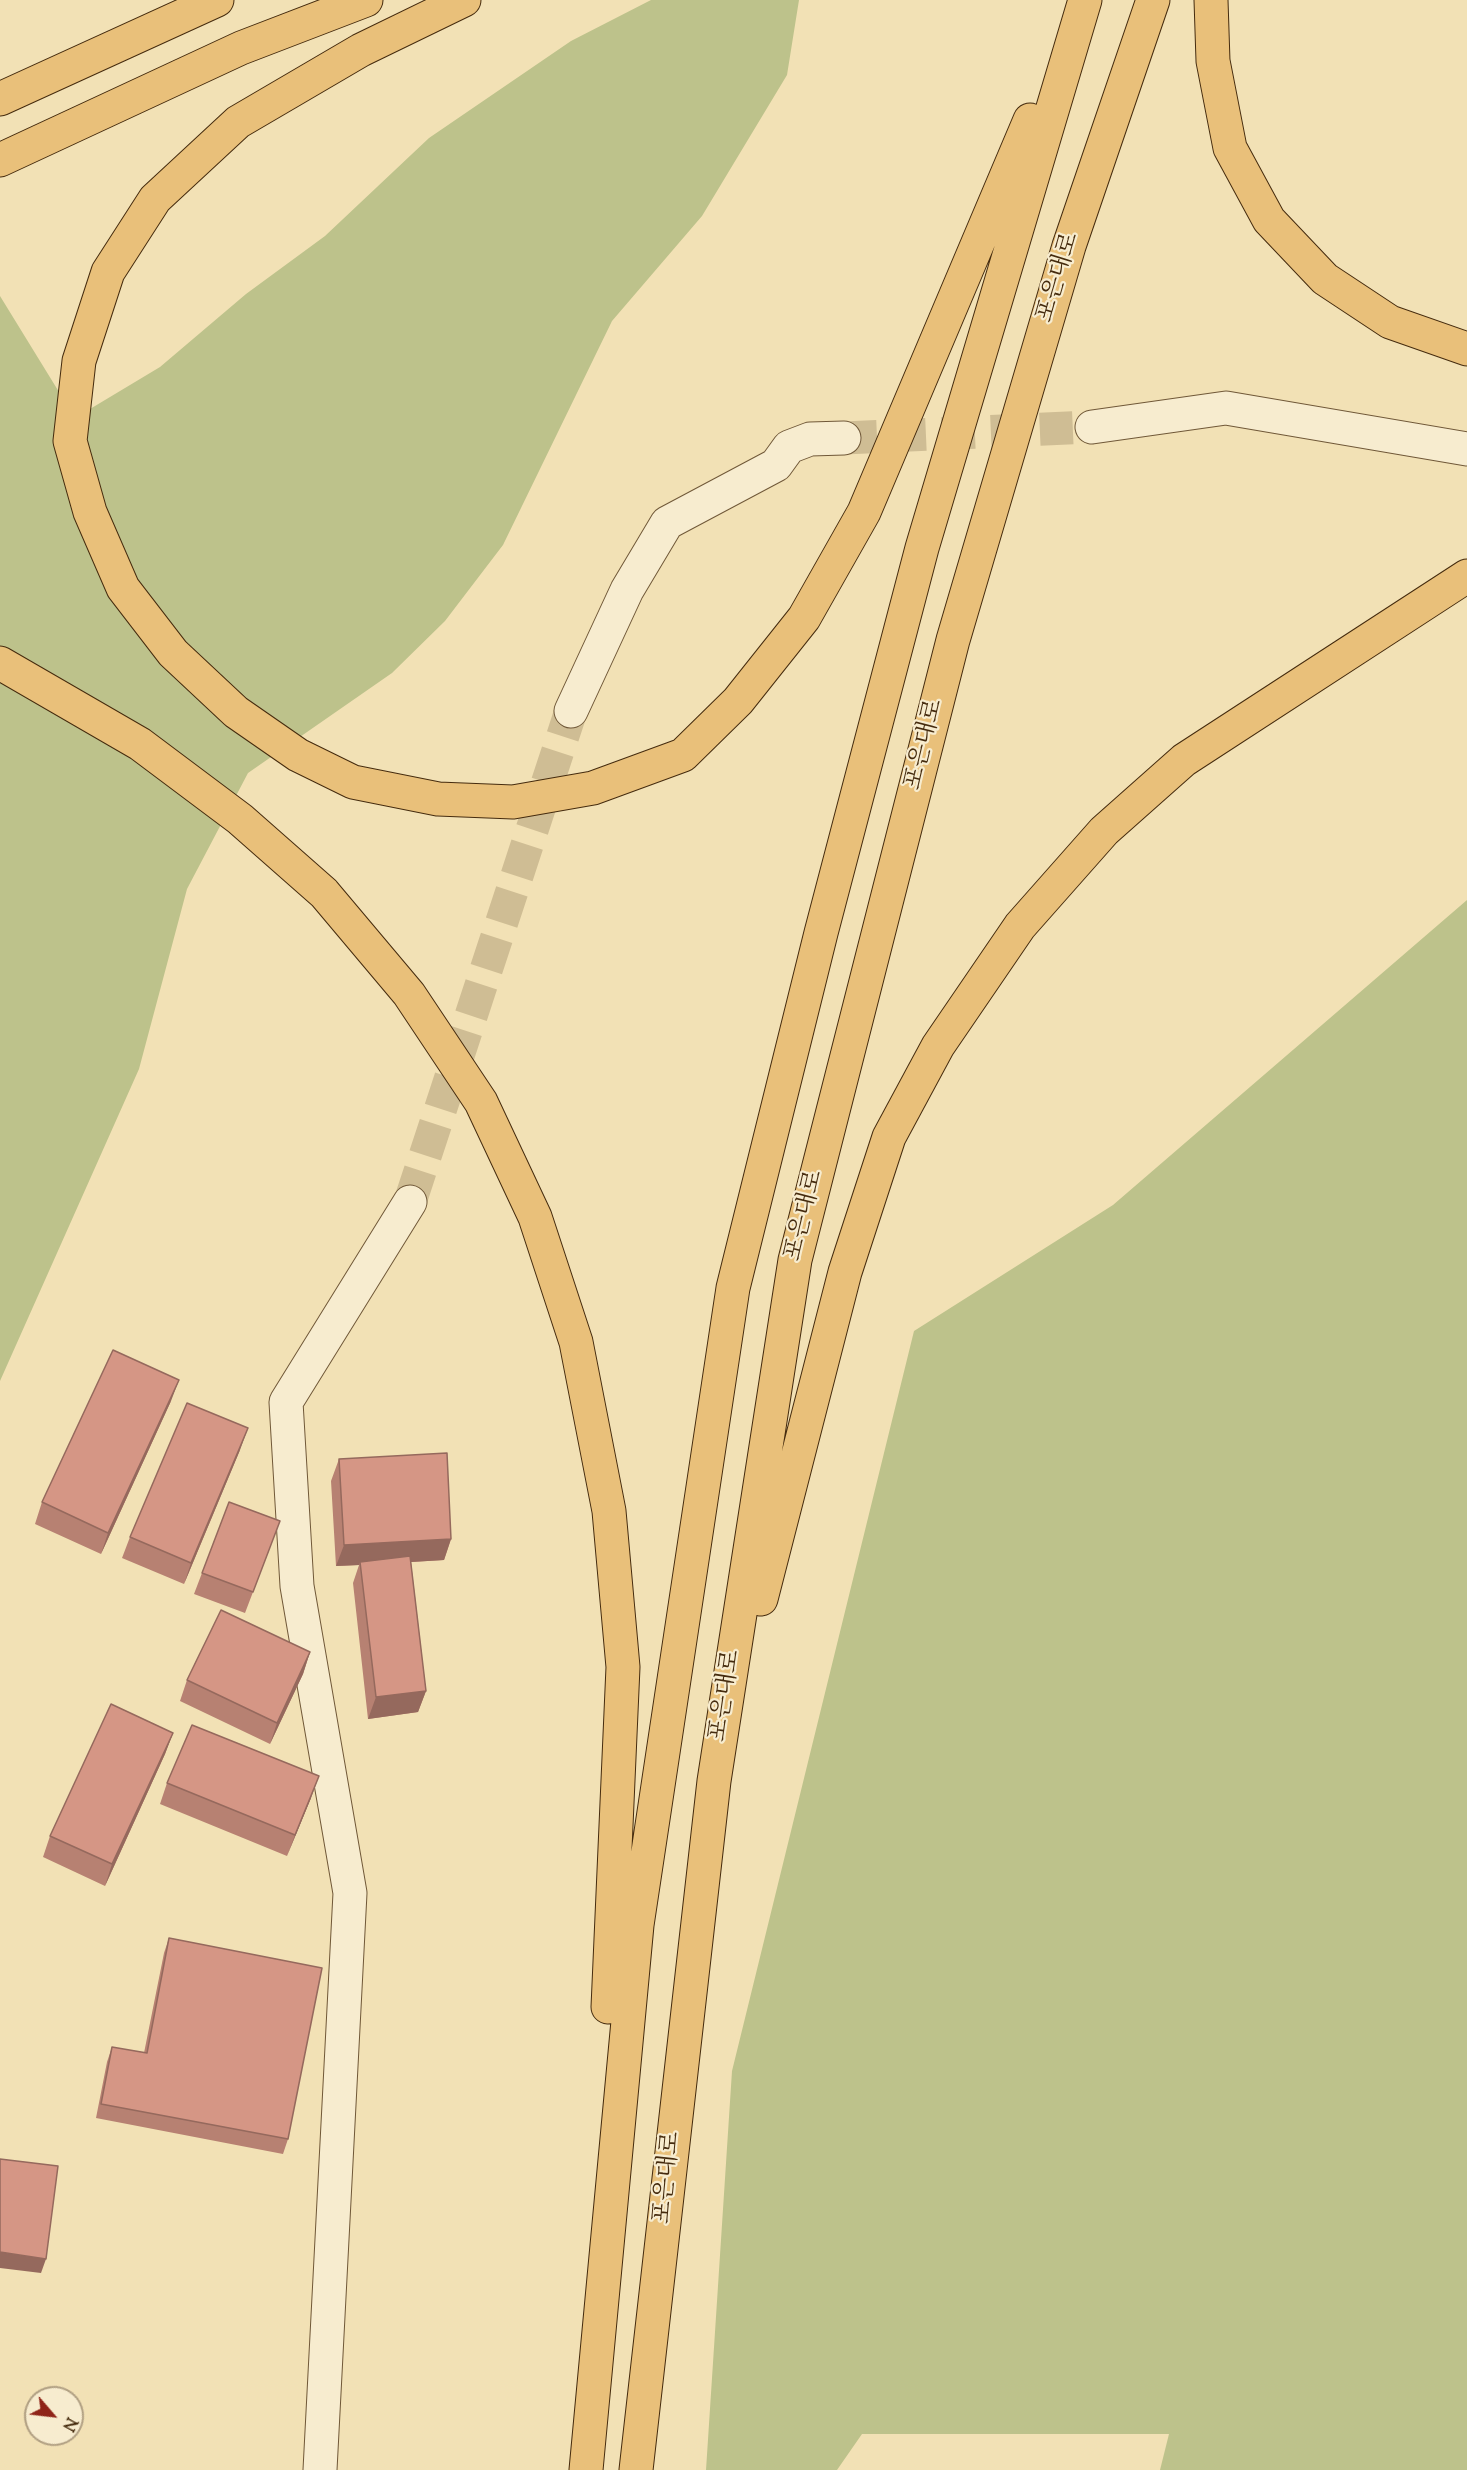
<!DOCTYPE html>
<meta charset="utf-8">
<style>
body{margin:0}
#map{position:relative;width:1467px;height:2470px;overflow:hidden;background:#f2e1b5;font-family:"Sorts Mill Goudy",serif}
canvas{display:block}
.north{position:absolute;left:24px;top:2386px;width:60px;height:60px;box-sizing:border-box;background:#f7eccf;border:2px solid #b09f82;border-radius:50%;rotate:118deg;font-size:16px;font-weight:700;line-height:24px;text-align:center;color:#452b0e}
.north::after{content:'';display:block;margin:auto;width:21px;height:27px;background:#8f2418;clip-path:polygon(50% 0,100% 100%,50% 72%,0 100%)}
</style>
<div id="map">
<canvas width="1467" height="2470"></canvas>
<div class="north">N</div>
</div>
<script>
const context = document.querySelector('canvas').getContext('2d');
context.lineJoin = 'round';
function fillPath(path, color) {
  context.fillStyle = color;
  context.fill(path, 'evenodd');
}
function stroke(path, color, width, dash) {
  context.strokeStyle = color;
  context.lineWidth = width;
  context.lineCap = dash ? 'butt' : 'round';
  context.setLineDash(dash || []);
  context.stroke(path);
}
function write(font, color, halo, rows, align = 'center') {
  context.font = font + ' "Sorts Mill Goudy","Noto Serif KR",serif';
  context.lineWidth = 4.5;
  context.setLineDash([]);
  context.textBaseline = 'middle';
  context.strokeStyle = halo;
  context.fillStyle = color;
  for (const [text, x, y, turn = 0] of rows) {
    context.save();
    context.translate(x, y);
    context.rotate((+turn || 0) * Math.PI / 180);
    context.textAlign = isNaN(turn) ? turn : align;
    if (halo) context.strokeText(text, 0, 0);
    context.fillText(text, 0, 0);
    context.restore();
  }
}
const green = new Path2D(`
 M651,0H799L787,75L702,216L612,321L503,545L445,621L392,673L248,773L187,889L139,1069L0,1381V296L75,418L160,367L246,294L325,236L429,138L571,41Z
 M1467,900V2470H1160L1169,2434H862L837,2470H706L732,2071L914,1331L1113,1205Z`);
const minorTunnel = new Path2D(`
 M844,438L1092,427
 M410,1202L571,711`);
const minor = new Path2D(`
 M1092,427L1226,408L1467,449
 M571,711L627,590L667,523L776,465L789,447L810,439L844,438
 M320,2470L350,1893L297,1586L286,1402L410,1202`);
const highway = new Path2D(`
 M464,0L361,50L238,122L155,199L108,272L79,361L70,441L90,512L123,588L173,653L236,712L298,755L353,782L438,799L513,802L593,788L683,755L738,701L804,618L864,512L1030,120
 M1211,0L1213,61L1230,148L1269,220L1325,279L1390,322L1467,349
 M0,99L217,0
 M0,160L241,48L366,0
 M0,663L140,744L240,819L324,893L409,994L481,1102L535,1217L576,1342L609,1511L623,1667L608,2007
 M761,1599L845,1272L889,1137L938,1046L1020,926L1104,831L1184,760L1467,576
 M586,2470L637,1925L733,1288L821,933L922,548L1085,0
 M636,2470L714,1781L795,1260L953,640L1069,246L1153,0`);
const wall = new Path2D(`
 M171,1401L101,1554L35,1524L42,1502Z
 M240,1450L184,1584L122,1558L130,1537Z
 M339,1459L451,1539L444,1560L411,1562L426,1691L418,1712L368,1719L353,1583L359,1565L336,1566L331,1481Z
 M229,1502L280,1521L245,1613L194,1594Z
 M310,1652L303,1674L270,1744L180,1701L187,1680Z
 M173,1733L165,1754L105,1886L43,1857L50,1836Z
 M167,1783L311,1798L287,1856L160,1804Z
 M169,1938L288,2139L283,2154L96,2118L107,2062L112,2047L144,2053L164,1953Z`);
const shadedWall = new Path2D(`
 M179,1380L171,1401L101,1554L108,1533Z
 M248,1428L240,1450L184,1584L191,1563Z
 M451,1539L444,1560L361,1565L360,1562L359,1565L336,1566L344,1545Z
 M310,1652L303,1674L270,1744L277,1723Z
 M426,1691L418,1712L368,1719L376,1697Z
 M173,1733L165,1754L105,1886L112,1864Z
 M319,1776L311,1798L287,1856L295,1835Z
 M0,2252L46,2259L41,2273L0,2268Z`);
const building = new Path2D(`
 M113,1350L179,1380L108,1533L42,1502Z
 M187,1403L248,1428L191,1563L130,1537Z
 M447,1453L451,1539L344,1545L339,1459Z
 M229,1502L280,1521L253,1592L202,1573Z
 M410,1556L426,1691L376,1697L360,1562Z
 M221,1610L310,1652L277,1723L187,1680Z
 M111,1704L173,1733L112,1864L50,1836Z
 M192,1725L319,1776L295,1835L167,1783Z
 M169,1938L322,1968L288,2139L101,2104L112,2047L147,2053Z
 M0,2159L58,2166L46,2259L0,2252Z`);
const streetNames = [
 ["포은대로",1060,278,-73],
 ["포은대로",926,745,-76],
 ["포은대로",806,1216,-76],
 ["포은대로",727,1696,-81],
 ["포은대로",669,2178,-84]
];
fillPath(green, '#bdc28b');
stroke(minorTunnel, '#cfbd94', 33, [33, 16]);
stroke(minor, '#705838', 35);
stroke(highway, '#452b0e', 35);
stroke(minor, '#f7eccf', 33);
stroke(highway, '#e9c07a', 33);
fillPath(wall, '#b78172');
fillPath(shadedWall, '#95695d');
fillPath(building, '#d59685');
stroke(building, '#95695d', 1.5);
write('24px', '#452b0e', '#f7eccf', streetNames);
</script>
